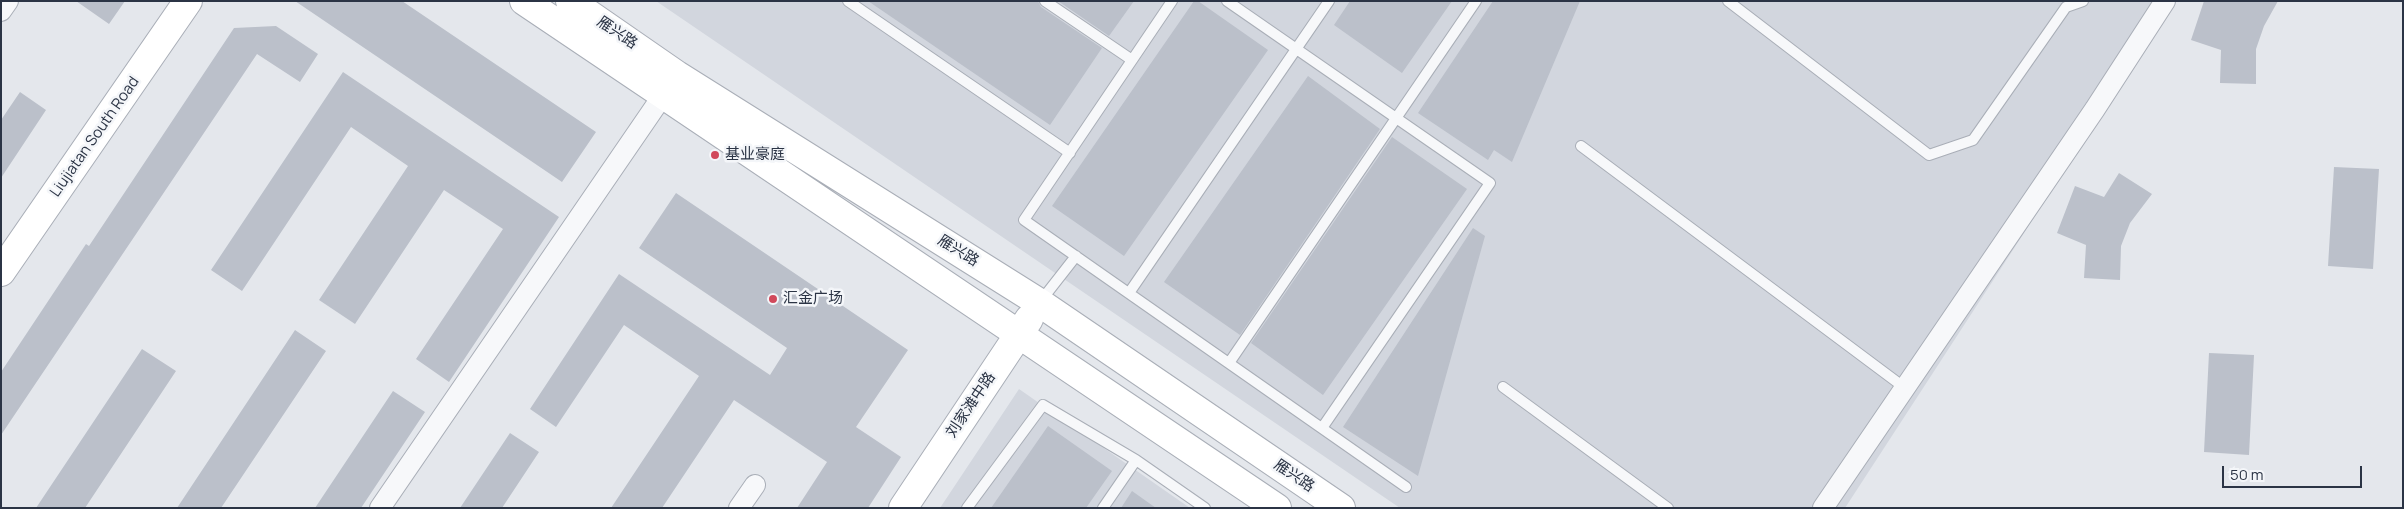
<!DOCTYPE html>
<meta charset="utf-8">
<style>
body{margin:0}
#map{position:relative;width:2404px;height:509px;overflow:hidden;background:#e4e7ec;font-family:Manrope,sans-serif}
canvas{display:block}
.frame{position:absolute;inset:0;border:2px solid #2b3445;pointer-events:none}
.scale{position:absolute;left:2222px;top:466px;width:140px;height:22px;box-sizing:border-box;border:2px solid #2b3445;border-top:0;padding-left:6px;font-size:15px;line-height:18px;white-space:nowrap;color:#2b3445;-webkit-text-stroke:4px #f4f6f9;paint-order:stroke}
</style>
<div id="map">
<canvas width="2404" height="509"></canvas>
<div class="frame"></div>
<div class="scale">50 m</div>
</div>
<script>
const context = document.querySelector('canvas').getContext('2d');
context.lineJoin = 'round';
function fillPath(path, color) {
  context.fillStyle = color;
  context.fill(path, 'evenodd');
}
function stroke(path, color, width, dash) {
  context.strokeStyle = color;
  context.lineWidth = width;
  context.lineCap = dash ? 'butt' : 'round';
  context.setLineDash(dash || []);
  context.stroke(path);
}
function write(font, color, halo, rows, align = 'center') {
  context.font = font + ' Manrope,"Noto Sans SC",sans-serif';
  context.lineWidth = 5;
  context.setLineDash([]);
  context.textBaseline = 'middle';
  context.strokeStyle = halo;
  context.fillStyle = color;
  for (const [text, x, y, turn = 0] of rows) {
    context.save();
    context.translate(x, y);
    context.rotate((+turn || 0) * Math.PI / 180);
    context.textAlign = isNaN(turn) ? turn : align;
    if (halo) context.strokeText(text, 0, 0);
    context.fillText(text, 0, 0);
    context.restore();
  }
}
const built = new Path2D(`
 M656,1H2175L1845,508H1400Z
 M1019,389L1190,508H940Z`);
const building = new Path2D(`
 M76,1H125L109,24Z
 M295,1H402L596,132L562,182Z
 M868,1H1038L1041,7L1102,48L1050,125Z
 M1058,1H1134L1109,36Z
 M1194,1H1198L1268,50L1124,256L1052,206Z
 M1350,1H1452L1402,73L1334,25Z
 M1493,1H1580L1512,162L1494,150L1488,160L1418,113Z
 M2204,1H2278L2264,26L2256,49V84L2220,83L2221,50L2191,40Z
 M276,26L318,54L300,82L257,54L1,435V372L86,244L89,246L234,28Z
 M343,72L559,217L449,382L416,359L503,229L444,190L355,324L319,300L408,166L351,127L242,291L211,270Z
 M1308,76L1380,129L1240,335L1164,282Z
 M20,92L46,110L1,178V120Z
 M1392,137L1467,189L1323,395L1251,343Z
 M2334,167L2379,169L2373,269L2328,266Z
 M2119,173L2152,194L2130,223L2121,246L2120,280L2084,278L2086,245L2057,233L2075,186L2104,197Z
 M676,193L908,350L856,427L901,457L868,508H797L827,462L734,400L662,508H611L699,376L624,325L556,427L530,409L619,274L770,375L787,348L639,248Z
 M1473,228L1485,236L1418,476L1343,427Z
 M295,330L326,351L221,508H177Z
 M142,349L176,371L85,508H36Z
 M2209,353L2254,355L2249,455L2204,452Z
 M393,391L425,412L361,508H315Z
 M1048,426L1112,471L1086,508H991Z
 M510,433L539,452L502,508H460Z
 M1132,491L1156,508H1121Z`);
const lane = new Path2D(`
 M848,1L1070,153
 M1045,1L1132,60
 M1172,1L1024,220L1406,487
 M1227,1L1490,183L1322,428
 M1728,1L1929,155L1973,140L2066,7L2083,1
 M1581,146L1905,388
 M1129,293L1329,1
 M1040,302L1076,256
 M1229,363L1476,1
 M1503,387L1668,508
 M967,508L1043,405L1136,460L1205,508
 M1103,508L1136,460`);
const street = new Path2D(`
 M1,11L8,1
 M380,508L670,85
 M739,508L755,485
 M1823,508L2095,109L2165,1`);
const secondary = new Path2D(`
 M524,1L1277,508
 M570,1L677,75L1040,303L1341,508
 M1,272L188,1
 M903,508L1029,319`);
const markers = [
 [715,155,5,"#d1495b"],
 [773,299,5,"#d1495b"]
];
const streetNames = [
 ["雁兴路",617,33,34],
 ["Liujiatan South Road",95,137,-55],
 ["雁兴路",958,251,32],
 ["刘家滩中路",971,405,-56],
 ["雁兴路",1294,476,34]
];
const poiNames = [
 ["基业豪庭",725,155],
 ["汇金广场",783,299]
];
fillPath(built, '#d2d6de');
fillPath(building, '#bbc0ca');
stroke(lane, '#a9aeb7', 12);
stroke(street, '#a9aeb7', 22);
stroke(secondary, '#a9aeb7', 30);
stroke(lane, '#f7f8fa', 10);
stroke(street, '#f7f8fa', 20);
stroke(secondary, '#fff', 28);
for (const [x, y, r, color] of markers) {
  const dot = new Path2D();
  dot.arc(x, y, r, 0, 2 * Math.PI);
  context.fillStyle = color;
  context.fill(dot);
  stroke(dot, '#f4f6f9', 2);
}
write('15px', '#2b3445', '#f4f6f9', streetNames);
write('15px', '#2b3445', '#f4f6f9', poiNames, 'left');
</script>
